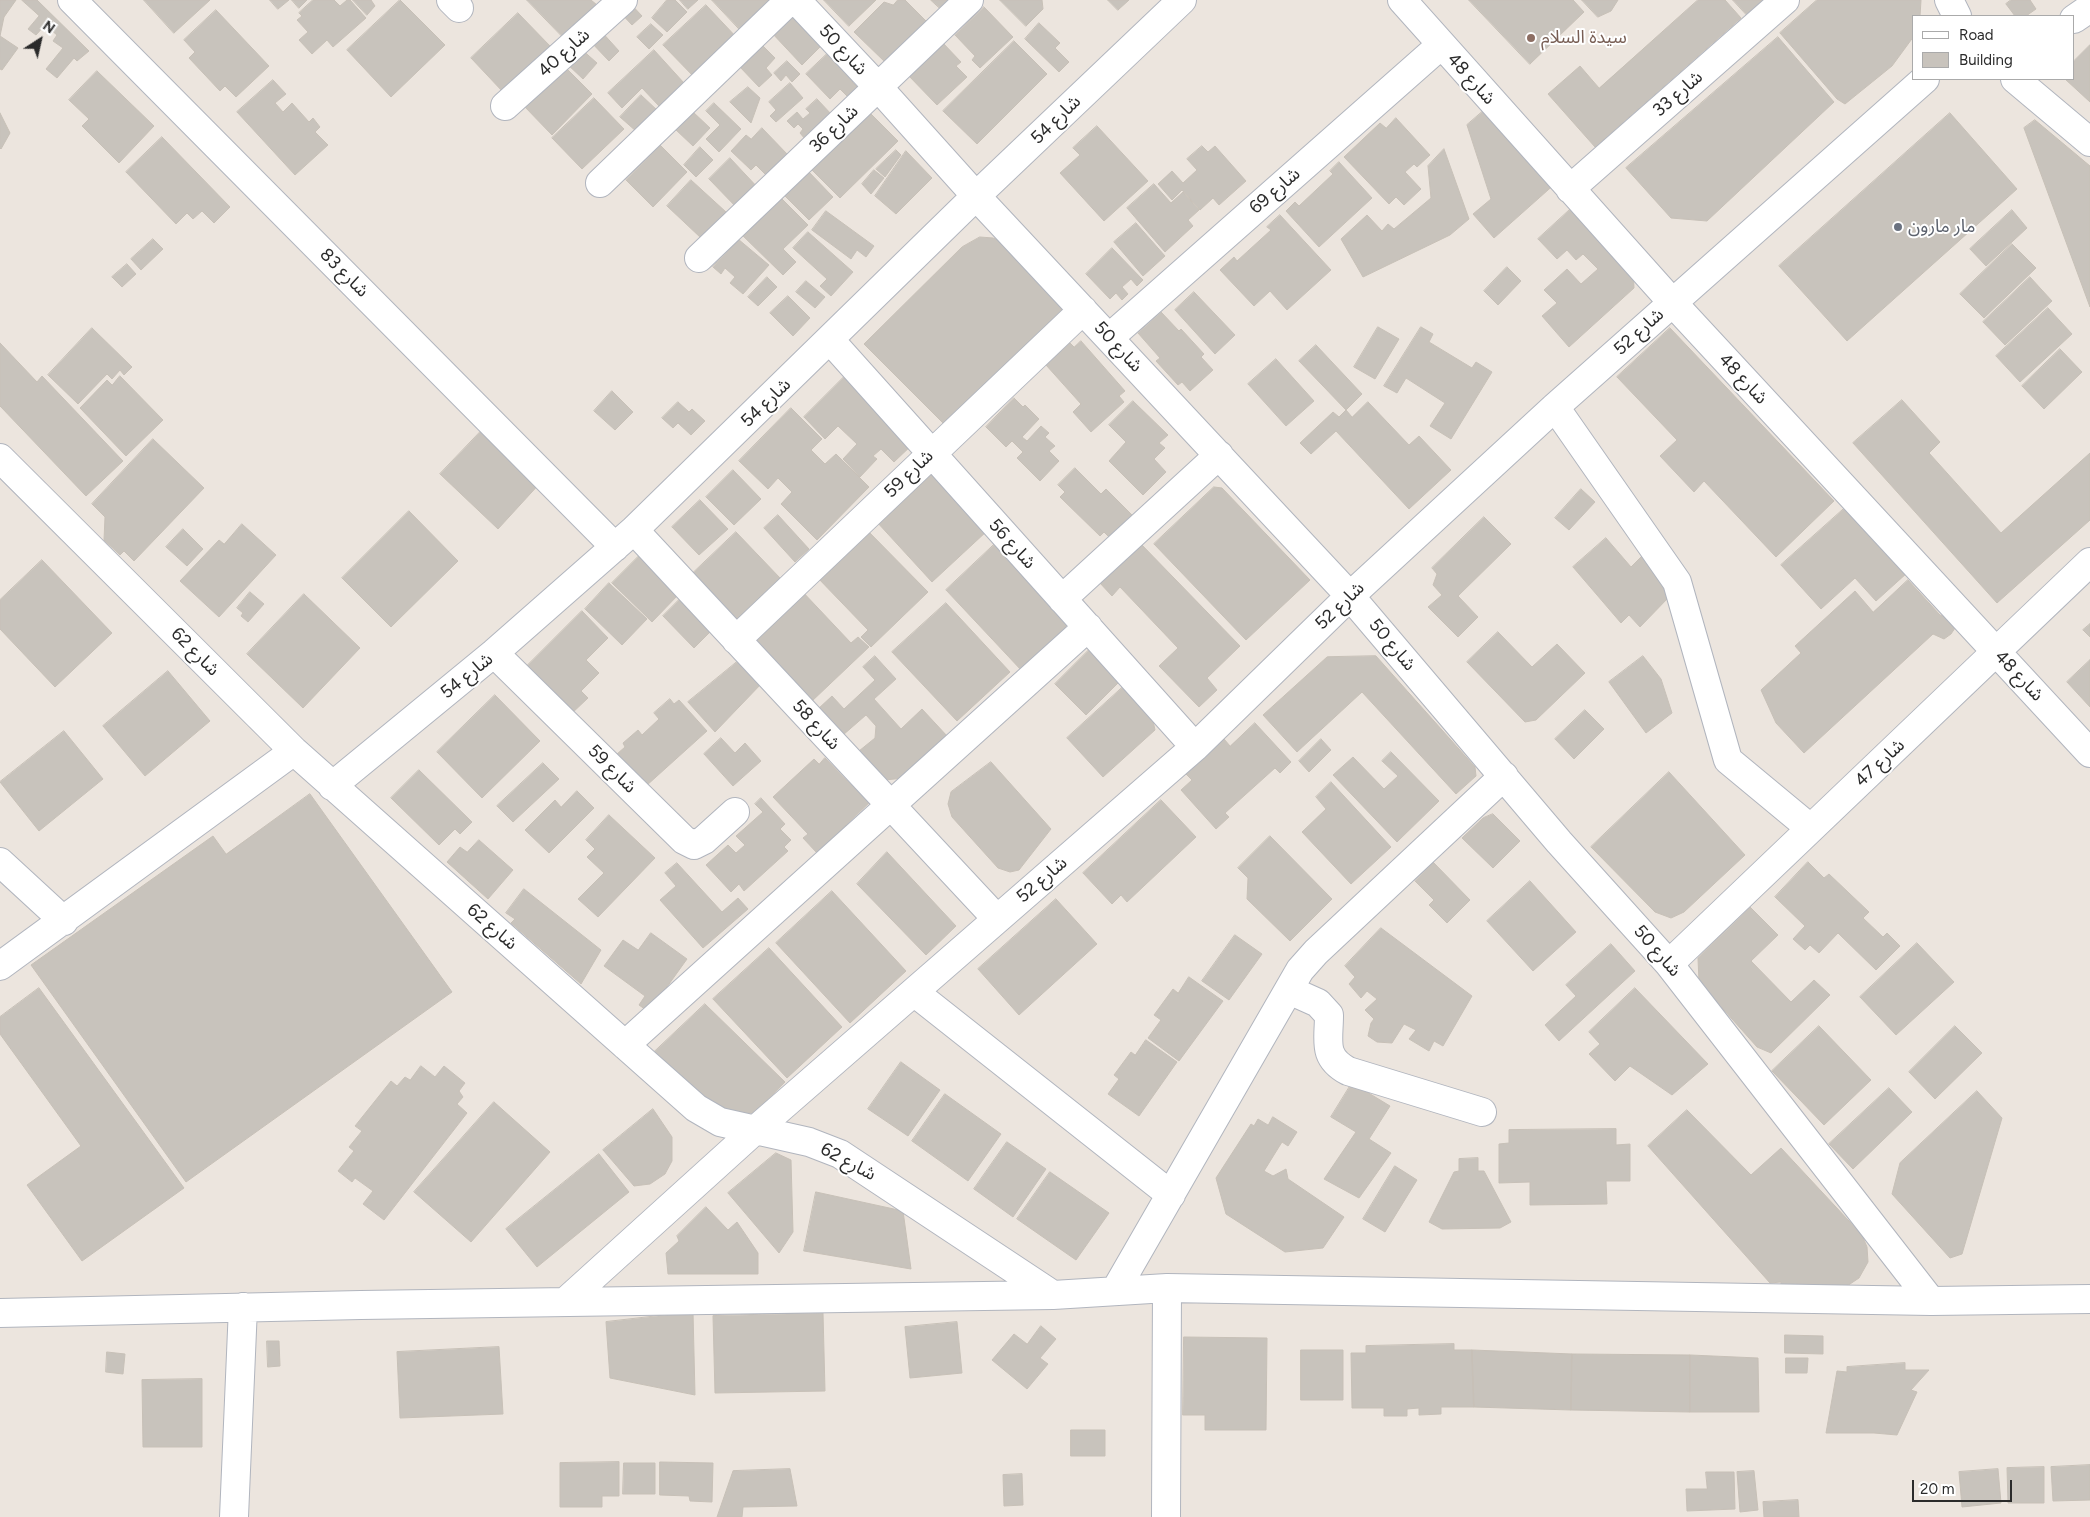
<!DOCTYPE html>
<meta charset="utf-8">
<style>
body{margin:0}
#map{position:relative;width:2090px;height:1517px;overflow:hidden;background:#ece5de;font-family:Figtree,sans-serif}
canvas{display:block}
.legend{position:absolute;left:1912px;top:15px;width:162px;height:65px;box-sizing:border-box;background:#fff;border:1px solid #aaa;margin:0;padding:6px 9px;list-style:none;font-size:15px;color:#2b2b2b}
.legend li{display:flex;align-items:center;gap:10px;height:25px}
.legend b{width:25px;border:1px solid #aaa}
.north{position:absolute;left:15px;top:15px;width:50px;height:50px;-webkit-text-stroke:4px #fff;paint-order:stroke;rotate:35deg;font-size:14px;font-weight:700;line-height:20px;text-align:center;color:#2b2b2b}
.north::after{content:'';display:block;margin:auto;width:18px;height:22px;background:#2b2b2b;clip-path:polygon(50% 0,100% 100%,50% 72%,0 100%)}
.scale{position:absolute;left:1912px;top:1480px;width:100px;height:22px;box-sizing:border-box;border:2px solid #2b2b2b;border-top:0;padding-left:6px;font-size:15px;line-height:18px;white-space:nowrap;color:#2b2b2b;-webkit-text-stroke:4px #fff;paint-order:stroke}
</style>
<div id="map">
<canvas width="2090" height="1517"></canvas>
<ul class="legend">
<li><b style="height:6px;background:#fff"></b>Road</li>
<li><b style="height:14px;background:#c8c3bc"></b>Building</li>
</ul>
<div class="north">N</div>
<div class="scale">20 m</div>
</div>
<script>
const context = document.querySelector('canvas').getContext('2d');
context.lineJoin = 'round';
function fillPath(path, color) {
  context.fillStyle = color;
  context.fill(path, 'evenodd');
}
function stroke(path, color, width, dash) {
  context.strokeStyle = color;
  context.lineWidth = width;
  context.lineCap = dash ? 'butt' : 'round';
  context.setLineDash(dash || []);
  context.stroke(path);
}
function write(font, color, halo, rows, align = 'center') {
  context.font = font + ' Figtree,"Noto Sans Arabic",sans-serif';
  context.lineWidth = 4;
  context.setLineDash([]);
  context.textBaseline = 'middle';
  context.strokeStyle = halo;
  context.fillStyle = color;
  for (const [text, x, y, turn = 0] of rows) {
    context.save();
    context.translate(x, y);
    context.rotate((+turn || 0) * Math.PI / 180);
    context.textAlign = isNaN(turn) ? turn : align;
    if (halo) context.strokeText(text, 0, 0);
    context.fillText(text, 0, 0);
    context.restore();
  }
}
const building = new Path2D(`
 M0,0H16L4,17L0,36L18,48L2,70L0,69Z
 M22,0H37L89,51L77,61L74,58L57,78L46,69L63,48L53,41L57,35L45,25L36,35L28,29L39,16Z
 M144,0H210L174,33Z
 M270,0H289L278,9Z
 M292,0H307L299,8Z
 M313,0H334L340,6L347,0H350L366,18L333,47L327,40L312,54L299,40L308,32L297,20L302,16L299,13Z
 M353,0H371L375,6L367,15Z
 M400,0L445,45L391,97L347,50Z
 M527,0H591L597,5L563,37Z
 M667,0H675L687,12L667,32L652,18Z
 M680,0H698L688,9Z
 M712,0H779L746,36Z
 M824,0H876L849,26Z
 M898,0H905L927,22L886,63L854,32L884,2L893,5Z
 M931,0H952L942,10Z
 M1000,0H1042L1043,9L1026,26Z
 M1108,0H1129L1118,10Z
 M1469,0H1573L1584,12L1530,64Z
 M1582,0H1618L1611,11L1598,17Z
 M1698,0H1725L1741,18L1595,147L1548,94L1580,66L1599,88Z
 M1733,0H1764L1747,15Z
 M1817,0H1921L1920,16H1914V36L1892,66L1845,104L1837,99L1780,33Z
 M2011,0H2030L2036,9L2026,16H2015L2006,4Z
 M628,1L642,16L632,25L618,10Z
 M706,5L739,40L696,79L663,45Z
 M984,7L1013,37L980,68L972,60L975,56L955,35Z
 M797,8L827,40L802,65L771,32Z
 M216,10L269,66L236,97L225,86L220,91L189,58L195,52L184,40Z
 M518,13L550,46L503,92L471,58Z
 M1039,23L1060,43L1055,48L1069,62L1059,72L1025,39Z
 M651,24L663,35L649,49L637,37Z
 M600,30L619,51L609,61L589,40Z
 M1778,37L1834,102L1707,221L1671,218L1626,168Z
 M1014,41L1047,74L977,144L943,111Z
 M942,42L961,62L956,66L967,77L937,105L907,74Z
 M761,44L775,58L766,68L772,75L759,87L739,66Z
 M2090,45V102L2065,79H2074V61Z
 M580,48L597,63L583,79L566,63Z
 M654,50L684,83L659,106L642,88L622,108L608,93Z
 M827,54L834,62L838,58L857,78L852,82L858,88L849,98L840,89L830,99L806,74Z
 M787,61L800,74L792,82L786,75L781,81L774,73Z
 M564,66L592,94L552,135L524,106Z
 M97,71L154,126L119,163L82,126L89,119L69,100Z
 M273,80L286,94L275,103L283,112L292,103L309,122L313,118L320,127L315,132L328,145L295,175L237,112Z
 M790,83L803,98L776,122L770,116L776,110L769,102Z
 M748,87L760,98L751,123L730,102Z
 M641,95L658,111L637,132L620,117Z
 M594,98L624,129L582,169L552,138Z
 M817,99L832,115L805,139L800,133L803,129L798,124L794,128L787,121L797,112L803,119L810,113L806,109Z
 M714,103L741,129L719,152L706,139L720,125L706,111Z
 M1489,106L1557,182L1494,238L1473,214L1491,199L1467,125Z
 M866,109L898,141L840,198L808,166Z
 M692,111L710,128L693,146L675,129Z
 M0,113L10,133L1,149L0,148Z
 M1950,113L2017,189L1847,341L1779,266Z
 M1396,118L1430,155L1417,167L1414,164L1405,172L1421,189L1404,205L1396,197L1389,204L1344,157L1380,123L1386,128Z
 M2035,120L2090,166V307L2024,128Z
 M1097,126L1148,181L1104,221L1060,173L1080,155L1073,148Z
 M762,128L788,155L767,176L756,165L751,170L731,151L746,135L751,139Z
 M162,137L230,207L214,223L202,211L193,219L187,213L176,224L126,172Z
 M660,145L687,172L653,207L626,180Z
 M1202,146L1208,152L1215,146L1246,181L1219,205L1213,198L1200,210L1182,190L1172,200L1158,184L1172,171L1183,183L1197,170L1187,159Z
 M700,147L713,160L696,177L684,165Z
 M1444,149L1469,219L1450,235L1363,277L1341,239L1367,215L1382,231L1388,224L1394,229L1431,198L1428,166Z
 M896,150L901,155L885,177L876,169Z
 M906,151L932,178L896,214L875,196Z
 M730,158L760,190L739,210L709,179Z
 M1339,162L1372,198L1319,247L1286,211L1295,202L1299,206L1333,174L1330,171Z
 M807,170L833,197L809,220L783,194Z
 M874,170L884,178L871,194L862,184Z
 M691,180L726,212L701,238L667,206Z
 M1154,184L1171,203L1183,192L1199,210L1188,220L1193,226L1165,252L1127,208Z
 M778,195L808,225L783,249L796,262L783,275L740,233Z
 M1575,205L1633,268L1634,288L1569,347L1542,316L1557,303L1544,290L1567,269L1581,284L1598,269L1583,254L1576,260L1567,250L1557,259L1538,239Z
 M2012,210L2027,228L1986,266L1970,249Z
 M826,211L874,246L866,257L857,250L851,259L812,230Z
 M1280,215L1331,270L1287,310L1270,291L1254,306L1220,270L1234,257L1237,261L1271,230L1267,227Z
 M1136,223L1165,256L1143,276L1114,242Z
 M808,232L853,272L831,296L820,286L827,279L793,248Z
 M980,237L993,238L1010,245L1070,306L947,427L864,344L962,247Z
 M153,239L163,249L141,270L131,259Z
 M738,239L769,265L743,294L730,283L735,277L725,268L721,274L713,267Z
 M2012,244L2036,268L1984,318L1960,294Z
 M1112,248L1143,280L1137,286L1131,279L1122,287L1128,294L1122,300L1116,293L1110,299L1086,274Z
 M127,264L136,274L122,287L112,277Z
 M1507,267L1521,281L1498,305L1484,291Z
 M767,277L777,287L758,306L748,297Z
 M2030,277L2052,301L2005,345L1983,322Z
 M806,281L825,297L815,308L796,292Z
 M1194,292L1235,335L1215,354L1175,310Z
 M788,296L810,318L793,336L770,313Z
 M2048,308L2072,334L2020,382L1996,356Z
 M1161,312L1179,331L1181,329L1204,354L1201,357L1213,370L1190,391L1182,382L1178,385L1156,361L1160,358L1138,333Z
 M1378,327L1399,339L1375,379L1354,367Z
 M1421,327L1433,334L1429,342L1472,368L1476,362L1492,372L1451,439L1430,426L1445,403L1406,378L1397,393L1384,386Z
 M92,328L132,367L124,375L120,370L112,379L107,374L78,404L48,375Z
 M1670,328L1834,501L1776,557L1704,481L1694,492L1660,456L1677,440L1617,377Z
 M1081,341L1125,391L1119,396L1124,402L1091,432L1073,412L1081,404L1046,365L1070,343L1074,347Z
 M0,343L37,382L42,376L123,461L86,496L0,406Z
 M1316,345L1362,394L1346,410L1299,361Z
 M2060,349L2082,372L2044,409L2022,386Z
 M1276,359L1314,401L1286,426L1248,384Z
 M850,371L914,443L894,462L881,449L873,456L877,459L860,477L843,459L857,444L838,426L825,439L804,417Z
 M120,376L163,420L126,456L80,408L107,380L112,385Z
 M612,391L633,412L615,430L594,411Z
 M1014,398L1023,407L1025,405L1039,419L1022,437L1027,441L1041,426L1049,433L1045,437L1055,446L1049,451L1059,461L1040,481L1017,458L1023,452L1012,441L1006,447L986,427Z
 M1902,400L1940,442L1929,453L2001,533L2090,453V520L1997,603L1853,443Z
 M1133,401L1168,435L1159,443L1165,448L1154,459L1166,472L1143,495L1109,461L1126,442L1109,425Z
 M678,402L689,412L692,409L705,421L691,435L678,423L673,428L662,418Z
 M1368,402L1409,445L1419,436L1451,470L1409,509L1336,431L1311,454L1300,443L1333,412L1339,417L1346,410L1352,417Z
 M791,408L822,439L811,450L825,464L836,454L869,487L817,540L781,504L792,492L778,478L768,489L739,461Z
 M485,427L542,481L498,529L440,474Z
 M153,439L204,488L134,561L124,551L120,555L104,540L105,517L92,504Z
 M1075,468L1101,494L1106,489L1134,517L1111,539L1104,532L1100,536L1060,497L1065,492L1058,485Z
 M733,470L761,499L734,525L706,497Z
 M930,471L987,531L932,582L876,521Z
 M1214,487L1222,488L1310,580L1246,640L1154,544Z
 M1581,489L1595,502L1569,530L1555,518Z
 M700,500L728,529L699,555L672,527Z
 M1847,506L1907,573L1876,601L1855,578L1821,609L1781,565Z
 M409,511L458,561L391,627L342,578Z
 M778,515L809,549L795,562L764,528Z
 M1484,517L1511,544L1458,596L1478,617L1458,637L1428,607L1442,595L1433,585L1437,574L1432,568Z
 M242,524L276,555L219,617L180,581L219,540L224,544Z
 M865,528L928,592L871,647L861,637L868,630L816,576Z
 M183,529L203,549L187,566L166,547Z
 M736,532L780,578L737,620L692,574Z
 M1606,538L1631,567L1644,554L1669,597L1640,627L1629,615L1621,623L1573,567Z
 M999,540L1067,612L1065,631L1022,671L946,590Z
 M1140,543L1240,646L1207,678L1217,690L1199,707L1159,666L1178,648L1120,587L1112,596L1099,582Z
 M640,555L679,594L652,622L612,583Z
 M42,560L112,633L55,687L0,629V600Z
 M1908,580L1940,615L1952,620L1955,628L1951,634L1944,639L1933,634L1804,753L1776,723L1761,690L1801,653L1795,646L1855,591L1873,612Z
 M609,583L647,619L622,645L585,609Z
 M800,589L851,643L858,637L869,647L811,702L750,636Z
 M250,592L264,604L248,622L241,616L243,613L237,608Z
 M304,594L360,648L303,708L247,654Z
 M681,598L713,629L694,648L663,616Z
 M946,603L1010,672L957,721L892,652Z
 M582,611L608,638L586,660L599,673L581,691L588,698L570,715L525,668Z
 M2090,624V637L2083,630Z
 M1498,632L1532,667L1557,644L1585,673L1536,720L1525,722L1467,662Z
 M1090,649L1120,681L1086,715L1055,684Z
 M875,656L896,679L874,699L901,729L922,709L948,737L904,778L885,780L859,751L875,738L876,726L866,715L843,735L818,709L832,696L844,709L875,680L863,667Z
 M1376,656L1475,767L1476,776L1456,794L1362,692L1297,752L1263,715L1327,657Z
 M1643,656L1661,679L1672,713L1646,733L1609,682Z
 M743,657L763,682L715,732L688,702Z
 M2090,660V707L2067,682Z
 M168,671L210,721L145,776L103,726Z
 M1124,686L1152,716L1155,730L1103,777L1067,738Z
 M495,695L540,741L482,798L437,752Z
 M670,699L674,704L679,700L707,731L646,786L617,754L625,747L623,743L638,730L642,735L659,719L654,713Z
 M1585,710L1604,729L1574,759L1555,739Z
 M1255,723L1291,762L1280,773L1275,768L1225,813L1229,817L1216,829L1181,790L1192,780L1186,774L1224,739L1230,746Z
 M64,731L103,779L39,831L0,782Z
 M721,738L735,753L745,743L761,761L733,786L704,754Z
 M1321,739L1331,750L1309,772L1299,761Z
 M1391,752L1439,801L1397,842L1333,775L1353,757L1384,789L1398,776L1382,761Z
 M825,758L855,789L858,785L873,799L817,853L803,838L808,834L773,797L814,759L819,764Z
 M991,762L1051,829L1019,870L1010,872L998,868L952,817L948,804L951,792Z
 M543,763L559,779L513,822L497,806Z
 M419,770L472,822L460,834L455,829L439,845L391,798Z
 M1669,772L1745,855L1684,912L1671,918L1655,912L1591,847Z
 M1331,782L1391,847L1351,884L1302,832L1326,809L1316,797Z
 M577,791L594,808L549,853L525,830L555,800L561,807Z
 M310,794L452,992L186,1182L31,965L213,836L226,854Z
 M761,798L785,824L780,829L791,840L784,847L788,851L744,891L739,884L731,892L706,865L728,845L736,853L745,845L736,836L763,812L755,804Z
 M1161,800L1196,837L1127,902L1121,895L1112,904L1083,873Z
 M1493,814L1520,841L1493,868L1462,838L1483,818Z
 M609,815L655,858L598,917L578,899L604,873L587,857L595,849L586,840Z
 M1270,836L1332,899L1290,941L1247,899L1248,878L1238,868Z
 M479,840L513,870L488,899L447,862L460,847L467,852Z
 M887,852L956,926L926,955L857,884Z
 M1433,862L1470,900L1447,923L1429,905L1434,900L1415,881Z
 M1808,862L1824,878L1829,874L1869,912L1863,918L1883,937L1887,933L1900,946L1876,970L1838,933L1819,953L1810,945L1805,950L1793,939L1805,926L1775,897Z
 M677,863L722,912L738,898L748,909L703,948L660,900L676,886L665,873Z
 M1530,881L1576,932L1533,971L1487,921Z
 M524,889L601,950L581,984L511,923L515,919L506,913Z
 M832,891L906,971L850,1023L776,943Z
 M1056,899L1097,944L1019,1015L978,969Z
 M1750,907L1778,935L1751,961L1791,1002L1814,980L1830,995L1771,1053L1757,1047L1699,982L1698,958Z
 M1381,928L1472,996L1443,1046L1434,1041L1429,1051L1409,1039L1416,1030L1404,1024L1392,1043L1377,1042L1368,1036L1371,1023L1374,1019L1365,1010L1377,999L1367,991L1361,998L1349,984L1355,977L1345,966Z
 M651,933L687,959L649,1012L639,1005L645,996L604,966L623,940L638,950Z
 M1235,935L1262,954L1229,1000L1202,981Z
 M1917,943L1954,982L1896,1035L1860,997Z
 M1611,944L1635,971L1559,1041L1545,1025L1576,996L1566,985Z
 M769,948L842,1027L787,1078L713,999Z
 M1189,977L1223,1001L1179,1061L1148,1038L1161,1020L1154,1015L1173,989L1178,993Z
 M39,988L184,1188L82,1261L27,1185L81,1146L0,1034V1017Z
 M1635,988L1708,1064L1672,1095L1630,1066L1615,1081L1589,1054L1600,1044L1589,1032Z
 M705,1004L785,1082L756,1112L728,1117L650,1056Z
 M1819,1026L1871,1080L1824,1125L1772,1071Z
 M1955,1026L1982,1053L1935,1099L1909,1072Z
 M1146,1040L1177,1062L1139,1116L1108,1094L1119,1079L1114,1075L1131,1052L1135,1055Z
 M901,1062L940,1090L908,1136L868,1109Z
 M421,1066L435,1077L444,1066L465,1083L459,1091L463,1097L457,1104L467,1113L384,1220L363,1204L373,1191L355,1178L352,1182L338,1171L354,1151L349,1147L362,1131L355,1126L391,1081L397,1086L405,1077L410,1080Z
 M1352,1083L1390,1106L1369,1139L1391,1153L1359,1198L1324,1179L1356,1132L1331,1117Z
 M1889,1088L1912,1112L1853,1169L1829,1144Z
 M1977,1091L2002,1118L1962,1254L1950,1258L1892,1194L1900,1163Z
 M945,1094L1001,1134L968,1181L912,1141Z
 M494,1102L550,1152L471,1242L414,1192Z
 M653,1109L672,1137V1161L665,1174L650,1184L634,1186L603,1150Z
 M1687,1110L1751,1175L1781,1148L1862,1235L1867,1247L1868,1262L1859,1278L1847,1286L1781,1290V1282L1770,1283L1648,1146Z
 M1273,1117L1297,1132L1288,1146L1282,1142L1264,1171L1273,1176L1286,1169L1288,1179L1344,1217L1323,1248L1285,1252L1226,1214L1216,1178L1251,1124L1254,1126L1258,1119L1268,1125Z
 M1616,1129V1145L1630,1144V1181H1606L1607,1204L1530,1205V1182L1499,1183V1144L1509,1143V1130Z
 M1007,1142L1046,1169L1013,1217L974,1189Z
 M776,1153L791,1160L793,1232L779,1253L728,1193Z
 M599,1154L629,1192L537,1267L506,1229Z
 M1478,1158V1171H1484L1511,1222L1500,1228L1442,1229L1429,1222L1454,1172L1459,1171V1159Z
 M1395,1166L1417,1180L1385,1232L1363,1219Z
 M1050,1172L1109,1213L1076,1260L1017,1219Z
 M816,1192L903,1211L911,1269L804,1251Z
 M706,1207L728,1230L737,1222L758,1253V1274H668L666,1253L679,1241L677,1236Z
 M693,1312L695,1395L610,1378L606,1322Z
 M823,1313L825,1391L715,1393L713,1316Z
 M957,1322L962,1373L910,1378L905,1327Z
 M1041,1326L1056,1339L1040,1358L1048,1364L1027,1389L992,1360L1014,1334L1027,1344Z
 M1785,1335L1823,1336V1354L1785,1353Z
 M1184,1337L1267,1338L1266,1430H1205V1415H1183Z
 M267,1341H279L280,1366L268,1367Z
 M1454,1344V1350H1472L1474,1407H1441V1414L1419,1415V1408L1407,1409V1416H1384V1408H1352L1351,1353H1366V1346Z
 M499,1347L503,1414L400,1418L397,1352Z
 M1301,1350H1343V1400H1301Z
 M1472,1350L1572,1354L1571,1410L1474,1407Z
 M107,1352L125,1354L123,1374L106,1372Z
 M1572,1354L1690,1355V1412L1571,1410Z
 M1690,1355L1758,1358L1759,1412H1690Z
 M1786,1358H1808L1807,1373H1786Z
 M1905,1363V1370H1929L1911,1390L1917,1392L1897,1435L1874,1433H1826L1837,1371L1847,1372V1367Z
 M202,1379V1447H143L142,1380Z
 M1071,1430H1105V1456H1071Z
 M619,1462V1496H602V1507H560V1463Z
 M660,1462L713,1463L712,1502L690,1501L689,1496L660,1495Z
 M624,1463H655V1494H623Z
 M2090,1465V1500L2053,1501L2051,1467Z
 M2044,1467V1503H2008L2007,1468Z
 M790,1469L797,1506L743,1507L742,1517H717L733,1471Z
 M1998,1469L2001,1503L1962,1507L1959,1472Z
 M1754,1471L1758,1510L1740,1512L1737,1472Z
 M1706,1472H1734L1735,1509L1687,1511L1686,1489H1707Z
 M1022,1474L1023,1505L1004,1506L1003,1475Z
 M1798,1500L1799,1517H1764L1763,1502Z`);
const minor = new Path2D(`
 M72,0L615,547
 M451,0L459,8
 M796,0L878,87L976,196L1350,596L1559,842L1669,964L1931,1301
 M1402,0L1672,302L2090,753
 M1949,0L1957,16
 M2074,19L2090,8
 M2015,79L2090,142
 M505,106L623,0
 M600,183L790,0
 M1570,189L1785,0
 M699,258L969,0
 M1109,338L1441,45
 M830,340L1195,747
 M1555,407L1677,582L1728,760L1810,828
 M0,458L294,751L696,1108L720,1122L809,1142L840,1154L1053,1295
 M634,530L997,919
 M1062,599L1219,455
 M736,640L1083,310
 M494,653L684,840L694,845L704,840L735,812
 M332,786L494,653L634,530L976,196L1182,0
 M0,862L64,921
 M1669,964L2090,562
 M0,966L294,751
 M1289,990L1318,1003L1329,1015C1329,1041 1322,1057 1348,1071L1482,1112
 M914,992L1171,1195
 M625,1045L1088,627
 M1115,1291L1300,970L1316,952L1504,776
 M565,1302L754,1131L1195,747L1350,596L1555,407L1925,79
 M0,1313L361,1305L1053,1295L1167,1288L1931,1301L2090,1299
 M234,1517L243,1307
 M1166,1517L1167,1288`);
const markers = [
 [1531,38,5,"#8d6e63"],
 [1898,227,5,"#6b7280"]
];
const educationNames = [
 ["سيدة السلام",1541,38]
];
const streetNames = [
 ["شارع 50",843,50,47],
 ["شارع 40",564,53,-42],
 ["شارع 48",1471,79,48],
 ["شارع 33",1678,94,-41],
 ["شارع 54",1056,120,-44],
 ["شارع 36",834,129,-44],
 ["شارع 69",1275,191,-41],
 ["شارع 83",344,273,45],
 ["شارع 52",1639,332,-42],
 ["شارع 50",1118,347,47],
 ["شارع 48",1743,379,47],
 ["شارع 54",766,403,-44],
 ["شارع 59",909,474,-44],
 ["شارع 56",1012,544,48],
 ["شارع 52",1340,606,-44],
 ["شارع 50",1392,645,50],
 ["شارع 62",195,652,45],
 ["شارع 54",467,676,-39],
 ["شارع 48",2019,676,47],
 ["شارع 58",816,725,47],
 ["شارع 47",1880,763,-43],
 ["شارع 59",612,769,45],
 ["شارع 52",1042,880,-41],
 ["شارع 62",492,927,41],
 ["شارع 50",1657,951,49],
 ["شارع 62",848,1162,28]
];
const worshipNames = [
 ["مار مارون",1908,227]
];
fillPath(building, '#c8c3bc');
stroke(building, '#c7c0b7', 1);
stroke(minor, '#b1b5be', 30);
stroke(minor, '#fff', 28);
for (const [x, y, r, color] of markers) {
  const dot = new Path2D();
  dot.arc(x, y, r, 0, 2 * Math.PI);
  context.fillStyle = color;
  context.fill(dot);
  stroke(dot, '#fff', 2);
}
write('18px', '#785e54', '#fff', educationNames, 'left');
write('18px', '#2b2b2b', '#fff', streetNames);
write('18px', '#5b616d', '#fff', worshipNames, 'left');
</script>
